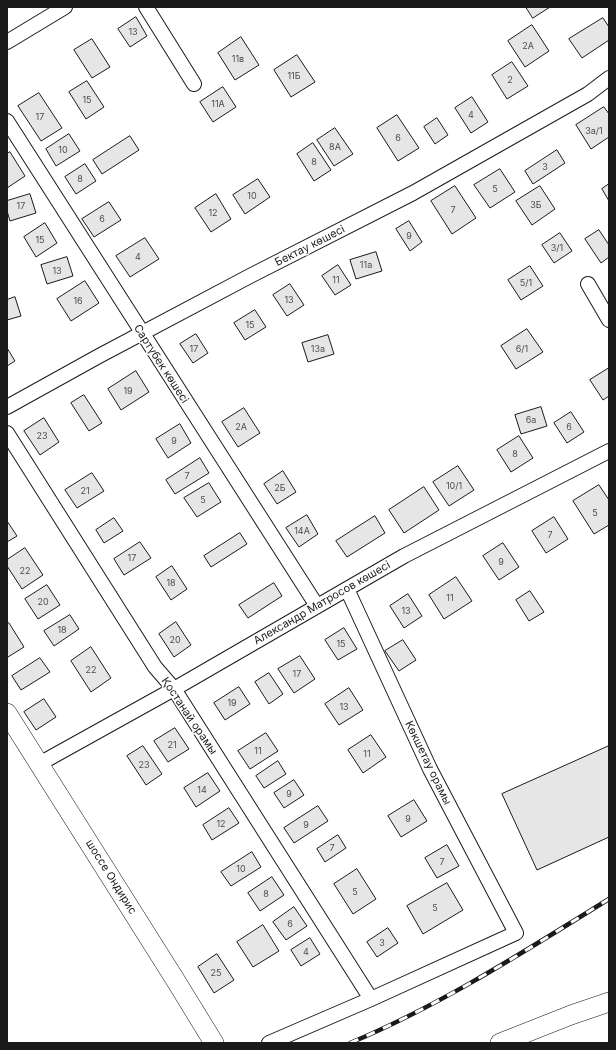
<!DOCTYPE html>
<meta charset="utf-8">
<style>
body{margin:0}
#map{position:relative;width:616px;height:1050px;overflow:hidden;background:#fff;font-family:Inter,sans-serif}
canvas{display:block}
.frame{position:absolute;inset:0;border:8px solid #1a1a1a;pointer-events:none}
</style>
<div id="map">
<canvas width="616" height="1050"></canvas>
<div class="frame"></div>
</div>
<script>
const context = document.querySelector('canvas').getContext('2d');
context.lineJoin = 'round';
function fillPath(path, color) {
  context.fillStyle = color;
  context.fill(path, 'evenodd');
}
function stroke(path, color, width, dash) {
  context.strokeStyle = color;
  context.lineWidth = width;
  context.lineCap = dash ? 'butt' : 'round';
  context.setLineDash(dash || []);
  context.stroke(path);
}
function write(font, color, halo, rows, align = 'center') {
  context.font = font + ' Inter,sans-serif';
  context.lineWidth = 3;
  context.setLineDash([]);
  context.textBaseline = 'middle';
  context.strokeStyle = halo;
  context.fillStyle = color;
  for (const [text, x, y, turn = 0] of rows) {
    context.save();
    context.translate(x, y);
    context.rotate((+turn || 0) * Math.PI / 180);
    context.textAlign = isNaN(turn) ? turn : align;
    if (halo) context.strokeText(text, 0, 0);
    context.fillText(text, 0, 0);
    context.restore();
  }
}
const building = new Path2D(`
 M526,7H550L533,18Z
 M136,17L147,36L130,47L118,29Z
 M603,18L609,27V40L582,58L569,39Z
 M532,25L549,51L525,67L508,41Z
 M241,37L259,65L235,80L218,53Z
 M92,39L110,67L92,78L74,50Z
 M297,55L315,82L291,97L274,70Z
 M512,62L528,86L507,99L492,75Z
 M87,81L104,107L86,119L69,92Z
 M223,87L236,107L213,122L200,102Z
 M39,93L62,128L41,141L18,106Z
 M472,97L488,122L471,133L455,108Z
 M604,107L609,114V137L591,149L576,125Z
 M397,115L419,148L398,161L377,128Z
 M437,118L448,135L435,144L424,127Z
 M335,128L353,154L334,166L317,140Z
 M69,134L80,151L56,166L46,149Z
 M130,136L139,150L102,174L93,160Z
 M313,143L331,170L314,181L297,154Z
 M557,150L565,163L533,184L525,171Z
 M10,152L25,176L7,188V154Z
 M85,164L96,181L76,194L65,177Z
 M500,169L515,192L490,208L474,185Z
 M258,179L270,197L245,214L233,195Z
 M609,184V201L602,189Z
 M455,186L476,218L452,234L431,201Z
 M540,186L555,209L532,225L516,201Z
 M30,194L36,213L10,221L7,211V201Z
 M216,194L231,219L211,232L195,208Z
 M109,202L121,220L94,237L82,219Z
 M409,221L422,242L410,251L396,229Z
 M45,223L57,243L36,257L24,237Z
 M599,230L609,245V257L601,263L585,239Z
 M560,233L572,251L554,263L542,245Z
 M145,238L159,259L130,277L116,256Z
 M376,252L382,271L356,279L350,260Z
 M67,257L73,276L47,284L41,265Z
 M338,265L351,285L335,295L322,276Z
 M530,266L543,286L521,300L508,280Z
 M85,281L99,303L71,321L57,299Z
 M290,284L304,305L287,316L273,295Z
 M15,297L21,316L7,320V300Z
 M255,310L266,327L245,340L234,323Z
 M527,329L543,352L516,369L501,346Z
 M196,334L208,353L193,363L180,344Z
 M328,335L334,354L308,362L302,343Z
 M7,348L15,361L7,366Z
 M609,368V396L603,400L590,380Z
 M136,371L149,392L121,410L108,389Z
 M84,395L102,423L89,431L71,403Z
 M541,407L547,426L521,434L515,415Z
 M244,408L260,433L238,447L222,422Z
 M571,412L584,432L567,443L554,423Z
 M44,418L59,442L40,455L24,431Z
 M180,424L191,443L168,458L156,439Z
 M519,436L533,458L511,472L497,450Z
 M200,458L209,473L175,494L166,480Z
 M458,466L474,490L449,506L433,482Z
 M283,471L296,492L277,504L264,484Z
 M92,473L104,491L77,508L65,490Z
 M209,483L221,502L197,517L184,498Z
 M599,485L609,500V525L594,534L573,501Z
 M424,487L439,510L404,533L389,510Z
 M307,515L318,534L299,547L286,528Z
 M375,516L385,533L347,557L336,541Z
 M554,517L568,539L546,553L532,531Z
 M114,518L123,531L104,543L96,530Z
 M7,521L17,536L7,542Z
 M240,533L247,544L211,567L204,556Z
 M140,542L151,558L124,575L114,559Z
 M503,543L519,567L499,580L483,556Z
 M25,548L43,575L22,589L7,566V560Z
 M172,566L187,589L171,600L156,577Z
 M456,577L472,601L444,619L429,595Z
 M274,583L282,596L248,618L239,605Z
 M47,585L60,605L38,619L25,599Z
 M530,591L544,612L529,621L516,600Z
 M408,594L422,616L404,628L390,606Z
 M70,615L79,629L54,646L44,631Z
 M176,622L191,645L174,657L159,634Z
 M9,623L24,647L8,657L7,655V624Z
 M344,628L357,649L338,660L325,640Z
 M403,640L416,660L399,671L385,651Z
 M91,647L111,678L91,692L71,661Z
 M300,656L315,679L294,693L278,669Z
 M40,658L50,672L21,690L12,676Z
 M269,673L283,694L269,704L255,682Z
 M239,687L250,704L225,720L214,703Z
 M349,688L363,710L339,725L325,704Z
 M44,699L56,717L36,730L24,712Z
 M175,728L189,749L168,762L154,741Z
 M266,733L278,751L250,769L238,751Z
 M371,735L386,757L363,773L348,750Z
 M143,746L162,774L146,785L127,756Z
 M609,746V837L537,870L502,794Z
 M278,761L286,774L264,788L256,776Z
 M208,773L220,791L196,807L184,788Z
 M294,780L304,795L284,808L274,793Z
 M414,800L427,821L401,837L388,816Z
 M318,806L328,821L294,843L284,828Z
 M229,808L239,823L212,840L203,825Z
 M338,835L346,848L325,862L317,849Z
 M447,845L459,866L437,878L425,858Z
 M252,852L261,867L231,886L221,872Z
 M357,869L376,899L353,914L334,884Z
 M272,877L284,895L260,911L248,893Z
 M447,883L463,910L423,934L407,906Z
 M294,907L307,926L286,940L273,922Z
 M263,925L279,951L253,967L237,942Z
 M388,928L398,943L377,957L367,942Z
 M310,938L320,954L301,966L291,950Z
 M217,954L234,980L214,993L198,967Z`);
const street = new Path2D(`
 M146,7L194,84
 M7,42L65,7
 M7,121L317,606
 M588,284L609,320
 M7,407L99,356L250,276L413,193L588,94L609,78
 M7,433L155,667L174,689L371,999
 M39,764L174,689L404,556L609,451
 M269,1043L371,999L516,933L430,769L347,589`);
const secondary = new Path2D(`
 M7,713L176,981L214,1043
 M500,1043L571,1015L609,1002`);
const rail = new Path2D(`
 M350,1043C441,1005 525,951 609,899`);
const numberNames = [
 ["13",133,32],
 ["2А",528,46],
 ["11в",238,59],
 ["11Б",294,76],
 ["2",510,80],
 ["15",87,100],
 ["11А",218,104],
 ["4",471,115],
 ["17",40,117],
 ["3а/1",594,131],
 ["6",398,138],
 ["8А",335,147],
 ["10",63,150],
 ["8",314,162],
 ["3",545,167],
 ["8",80,179],
 ["5",495,189],
 ["10",252,196],
 ["3Б",536,205],
 ["17",21,206],
 ["7",453,210],
 ["12",213,213],
 ["6",102,219],
 ["9",409,236],
 ["15",40,240],
 ["3/1",557,248],
 ["4",138,257],
 ["11а",366,265],
 ["13",57,271],
 ["11",336,280],
 ["5/1",526,283],
 ["13",289,300],
 ["16",78,301],
 ["15",250,325],
 ["17",194,349],
 ["13а",318,349],
 ["6/1",522,349],
 ["19",128,391],
 ["6а",531,420],
 ["2А",241,427],
 ["6",569,427],
 ["23",42,436],
 ["9",174,441],
 ["8",515,454],
 ["7",187,476],
 ["10/1",454,486],
 ["2Б",280,488],
 ["21",85,491],
 ["5",203,500],
 ["5",595,513],
 ["14А",302,531],
 ["7",550,535],
 ["17",132,558],
 ["9",501,562],
 ["22",25,571],
 ["18",171,583],
 ["11",450,598],
 ["20",43,602],
 ["13",406,611],
 ["18",62,630],
 ["20",175,640],
 ["15",341,644],
 ["22",91,670],
 ["17",297,674],
 ["19",232,703],
 ["13",344,707],
 ["21",172,745],
 ["11",258,751],
 ["11",367,754],
 ["23",144,765],
 ["14",202,790],
 ["9",289,794],
 ["9",408,819],
 ["12",221,824],
 ["9",306,825],
 ["7",332,848],
 ["7",442,862],
 ["10",241,869],
 ["5",355,892],
 ["8",266,894],
 ["5",435,908],
 ["6",290,924],
 ["3",382,943],
 ["4",306,952],
 ["25",216,973]
];
const streetNames = [
 ["Бектау көшесі",310,246,-27],
 ["Сартүбек көшесі",161,364,57],
 ["Александр Матросов көшесі",322,603,-30],
 ["Қостанай орамы",189,716,56],
 ["Көкшетау орамы",428,763,64],
 ["шоссе Ондирис",111,877,58]
];
fillPath(building, '#e6e6e6');
stroke(building, '#1a1a1a', 1);
stroke(street, '#1a1a1a', 16);
stroke(secondary, '#1a1a1a', 20);
stroke(street, '#fff', 14);
stroke(secondary, '#fff', 19);
stroke(rail, '#1a1a1a', 4.5);
stroke(rail, '#fff', 3, [9]);
write('9px', '#4d4d4d', null, numberNames);
write('11px', '#1a1a1a', '#fff', streetNames);
</script>
